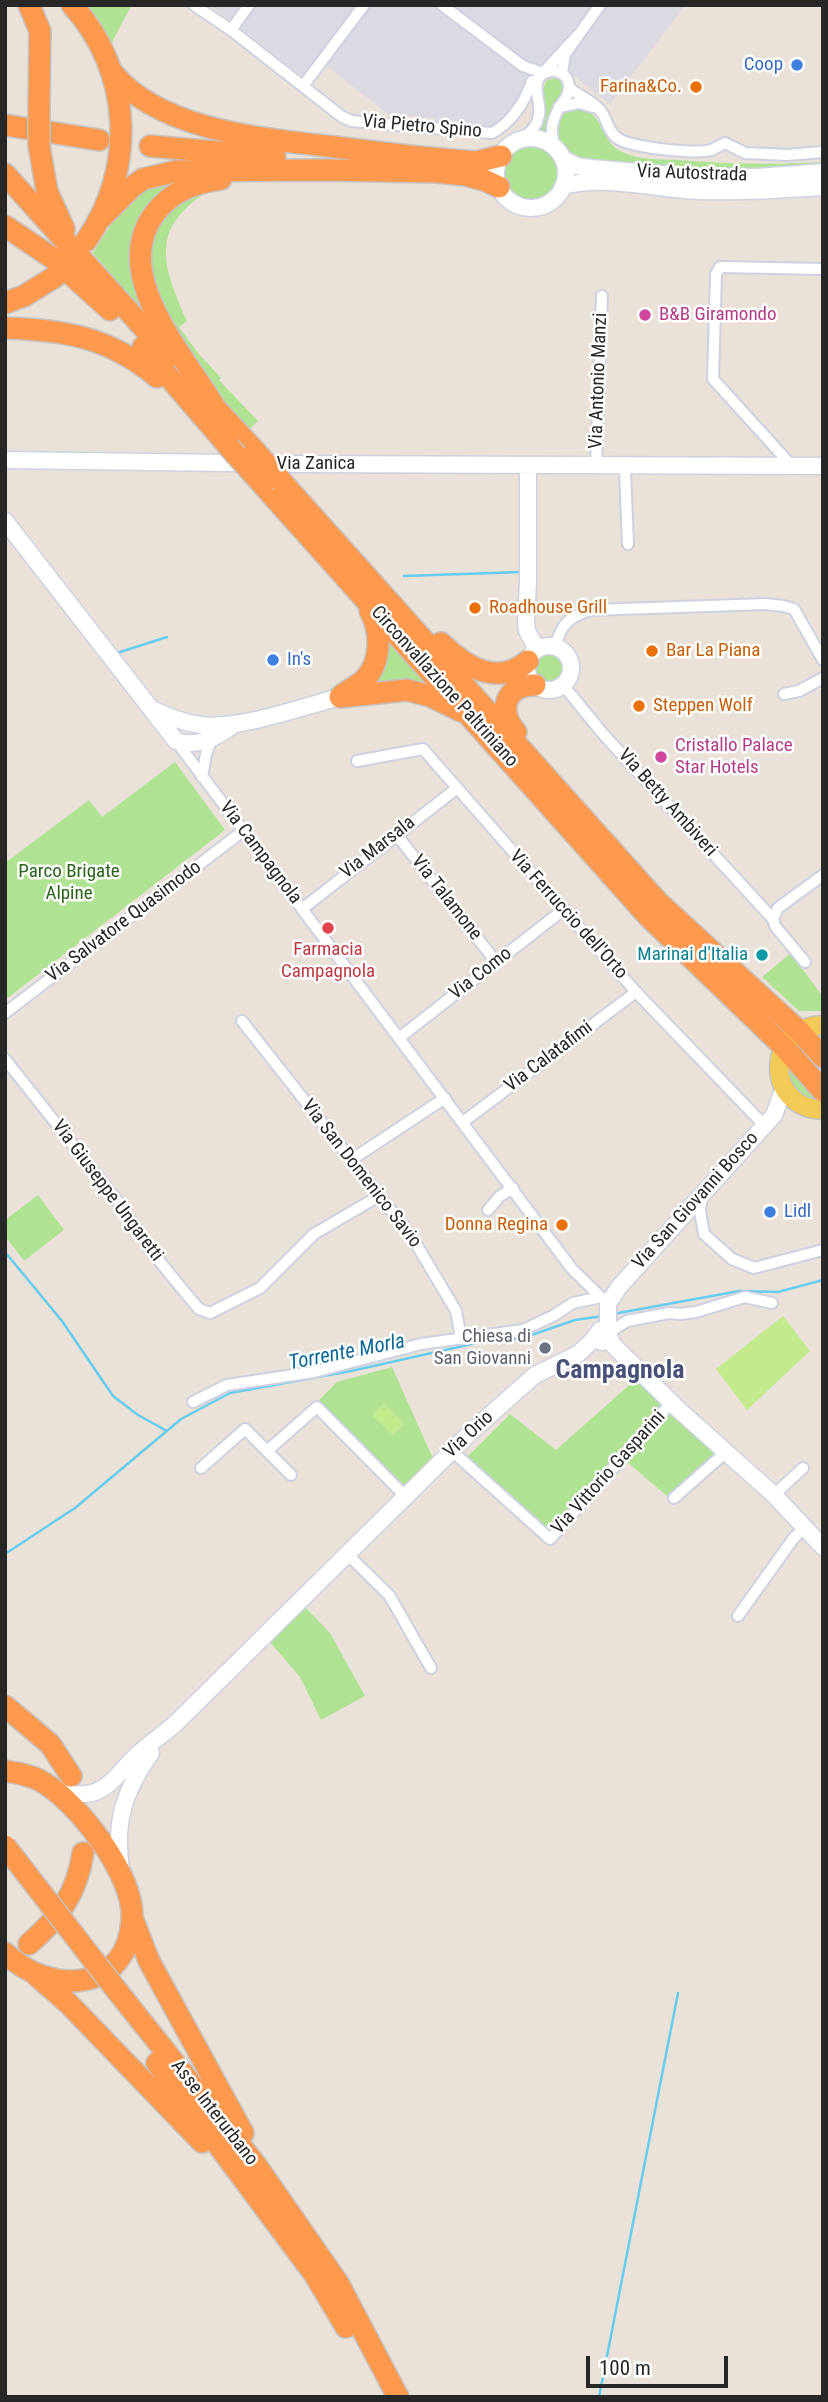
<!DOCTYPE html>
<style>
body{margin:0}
#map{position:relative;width:828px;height:2402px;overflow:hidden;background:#eae2d8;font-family:"Roboto Condensed",sans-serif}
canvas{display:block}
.frame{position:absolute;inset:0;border:7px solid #272727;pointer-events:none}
.scale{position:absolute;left:586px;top:2356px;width:142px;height:32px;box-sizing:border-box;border:4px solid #272727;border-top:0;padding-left:9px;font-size:21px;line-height:24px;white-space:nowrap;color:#272727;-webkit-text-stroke:5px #fff;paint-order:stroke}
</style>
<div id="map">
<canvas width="828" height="2402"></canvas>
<div class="frame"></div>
<div class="scale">100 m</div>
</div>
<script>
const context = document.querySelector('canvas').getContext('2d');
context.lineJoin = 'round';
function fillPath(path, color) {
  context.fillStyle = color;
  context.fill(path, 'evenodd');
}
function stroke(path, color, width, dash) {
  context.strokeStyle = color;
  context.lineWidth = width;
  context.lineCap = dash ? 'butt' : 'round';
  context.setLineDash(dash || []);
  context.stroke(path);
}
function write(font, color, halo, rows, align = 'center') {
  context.font = font + ' "Roboto Condensed",sans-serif';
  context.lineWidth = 5;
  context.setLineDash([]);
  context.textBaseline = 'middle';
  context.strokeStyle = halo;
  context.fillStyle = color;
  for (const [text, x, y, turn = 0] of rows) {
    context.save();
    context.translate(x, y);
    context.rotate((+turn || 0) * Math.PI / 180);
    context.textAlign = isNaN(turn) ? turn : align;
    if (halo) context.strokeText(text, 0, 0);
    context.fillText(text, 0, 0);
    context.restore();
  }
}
const industrial = new Path2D(`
 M210,5H685L610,104L566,70L527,85L502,122L491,129L434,123V118L388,114L319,60L306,74H300Z`);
const green = new Path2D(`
 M84,5L131,6L110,46Z
 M554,78L560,80L564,91C555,107 545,116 545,136L536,132C554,109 538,101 546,81Z
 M579,107C605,114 599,141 622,152C638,160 659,159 676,160C725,164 774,165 823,162V169L753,174L586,163C564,151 557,147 558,121L563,114Z
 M504 174a28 28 0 1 1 56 0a28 28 0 1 1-56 0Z
 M191,178L132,258L134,287H140L150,320L93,253L116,217L145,187Z
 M208,191C148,230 163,266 187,321L179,327L198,353L221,378L219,380L258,421L249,430L213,389L159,307L149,266L153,235L170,210L193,195Z
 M383,634L437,691L362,684Z
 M534 667a16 16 0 1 1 32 0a16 16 0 1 1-32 0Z
 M175,762L225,830L5,1000V863L89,800L102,817Z
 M791,953L823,997V1011H799L762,977Z
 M788,1062L823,1105L799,1097L787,1077Z
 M38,1195L64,1230L24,1261L5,1236V1220Z
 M392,1367L431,1454L436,1461L407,1490L319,1400L337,1382Z
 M636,1379L714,1454L667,1496L620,1456L550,1534L464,1460L510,1414L556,1450Z
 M305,1607L330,1633L365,1696L321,1720L300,1677L269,1641Z`);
const pitch = new Path2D(`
 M783,1316L810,1351L747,1410L716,1369Z
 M384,1403L405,1424L393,1435L372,1415Z`);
const stream = new Path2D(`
 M404,576L522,572
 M117,653L167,637
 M5,1252L62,1321L113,1396L138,1415L167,1431
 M613,1314L739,1291L778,1292L823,1280
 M5,1554L75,1508L181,1419L230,1393L351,1371L481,1342L523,1338L575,1320L603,1316
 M599,2397L678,1993`);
const street = new Path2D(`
 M194,5L231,30L341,116L351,121L492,133C511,123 525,102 532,81
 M442,5L523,66L543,73L578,35
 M231,30L249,5
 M562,73L565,54L600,5
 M303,86L364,5
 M570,88C579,97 591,99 600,110C607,118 607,130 616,137C628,148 695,154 711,150C716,148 721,145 725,143L745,153L787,155L823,152
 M559,107L579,103L593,107
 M520,140C530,133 537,127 539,115C542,100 527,78 548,72C553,70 553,70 558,72C570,76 572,89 565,99C554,114 547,130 556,149
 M596,465L602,296
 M627,465L625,470L628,544
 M792,466L713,379L716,274L720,267L823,269
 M556,646C560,625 570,616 591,610L766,604L783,606L794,609L823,660
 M563,685L604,735L773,919L775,926L805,962
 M784,694L799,691L823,678
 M176,741L572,1269L608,1304
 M357,761L423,749L636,992L764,1125
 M202,777L206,754L212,738
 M396,834L496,962
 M302,909L456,789
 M773,919L778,908L823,875
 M5,1013L243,831
 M242,1021L412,1237L456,1311L461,1338
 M399,1038L563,910
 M5,1059L123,1208C144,1244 172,1277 199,1309L210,1313L260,1288L314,1234L379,1196
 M463,1122L636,992
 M351,1160L445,1098
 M702,1194L700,1211L704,1234L732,1259L754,1268L823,1250
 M488,1210L500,1196L513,1188
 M608,1333L627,1321L669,1313L680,1314L696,1312L745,1297L772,1303
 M193,1402L227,1385L314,1372L421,1344L523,1330L553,1316L573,1303L601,1297
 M267,1451L317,1407L405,1496
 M452,1451L550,1539L672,1402
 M201,1468L245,1429L291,1475
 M774,1495L803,1468
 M674,1498L726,1452
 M347,1554L389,1595L431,1668
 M738,1616L793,1539L805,1527`);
const secondary = new Path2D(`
 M496 173a35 35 0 1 1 70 0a35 35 0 1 1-70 0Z
 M563,159L577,166L591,168L696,177H757L823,172
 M563,186C606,175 654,189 698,191C740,192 781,190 823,187
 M5,460L299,464L823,466
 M528,465V582L526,623L527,631L537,649
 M5,521L176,741
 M527 668a22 22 0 1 1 44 0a22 22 0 1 1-44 0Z
 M154,710C169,717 184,723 201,725C238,730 302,707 340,697
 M176,741C195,748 217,738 233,725
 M608,1333L612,1344L679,1410L774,1495L823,1547
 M602,1342L608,1333V1304L619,1287L774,1115L784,1088
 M56,1792C105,1801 107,1784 138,1754C150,1743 164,1734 176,1723L473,1430L535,1375L578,1354L594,1339L600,1330
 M121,1869C114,1822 124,1791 151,1753`);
const primary = new Path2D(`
 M823,1025C765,1027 764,1108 823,1110`);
const highway = new Path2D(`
 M29,5L40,31L39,107
 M72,5C132,71 137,168 86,241
 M112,72C159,131 265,139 335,147C374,152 413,157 452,160L476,162L501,156
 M5,125L99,140
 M39,146L47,191L64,229
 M150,146L275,157
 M5,174L169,356
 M101,218L132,187L143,179L177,171L323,170L437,172L465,175L484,180L499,187
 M5,226L54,259L110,310
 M5,303L24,296L56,276
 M5,328C65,330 109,337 157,377
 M143,347L229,447
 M204,396L255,451
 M214,406C183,354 109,273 155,213C172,191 194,183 221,179
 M282,482L658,902L799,1031L823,1057
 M263,485L648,916L784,1047L823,1091
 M441,643C466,667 497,687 528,661
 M342,695C349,690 359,685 365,679C382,661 381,631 370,611
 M340,697L407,690L430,696L461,711
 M516,732C497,711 505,685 535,685
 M5,1706L50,1744L71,1776
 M5,1771C18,1773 30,1775 41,1781C78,1802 135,1876 132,1919C128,1993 50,1996 5,1953
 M133,1920L149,1961L243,2133
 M29,1944C59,1918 77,1893 83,1853
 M36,1975L68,2003L202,2142
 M118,1992L256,2165L338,2283L398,2397
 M157,2063L315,2275L346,2327`);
const highwayBridge = new Path2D(`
 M39,146V107
 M229,447L263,485
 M255,451L282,482
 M5,1846L118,1992`);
const markers = [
 [797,65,7,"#3f7fe0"],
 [696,87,7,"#e8710a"],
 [645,315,7,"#d1479c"],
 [475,608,7,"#e8710a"],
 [652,651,7,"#e8710a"],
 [273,660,7,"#3f7fe0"],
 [639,706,7,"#e8710a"],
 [661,757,7,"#d1479c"],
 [328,928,7,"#e0444e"],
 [762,955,7,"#0f9aa8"],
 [770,1212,7,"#3f7fe0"],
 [562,1225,7,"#e8710a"],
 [545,1348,7,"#6b7280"]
];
const shopNames = [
 ["Coop",783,65,"right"],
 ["In's",287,660],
 ["Lidl",784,1212]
];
const foodNames = [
 ["Farina&Co.",682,87,"right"],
 ["Roadhouse Grill",489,608],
 ["Bar La Piana",666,651],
 ["Steppen Wolf",653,706],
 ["Donna Regina",548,1225,"right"]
];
const streetNames = [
 ["Via Pietro Spino",422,127,5],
 ["Via Autostrada",692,174,2],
 ["Via Antonio Manzi",599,381,-88],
 ["Via Zanica",316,464],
 ["Circonvallazione Paltriniano",444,687,48],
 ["Via Betty Ambiveri",667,803,48],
 ["Via Marsala",378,848,-38],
 ["Via Campagnola",260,853,53],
 ["Via Talamone",446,898,52],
 ["Via Ferruccio dell'Orto",568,915,48],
 ["Via Salvatore Quasimodo",124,922,-37],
 ["Via Como",481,974,-38],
 ["Via Calatafimi",549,1057,-37],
 ["Via San Domenico Savio",361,1174,52],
 ["Via Giuseppe Ungaretti",107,1191,53],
 ["Via San Giovanni Bosco",696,1201,-48],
 ["Via Orio",469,1435,-43],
 ["Via Vittorio Gasparini",609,1473,-48],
 ["Asse Interurbano",214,2113,52]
];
const hotelNames = [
 ["B&B Giramondo",659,315],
 ["Cristallo Palace",675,746],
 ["Star Hotels",675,768]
];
const parkNames = [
 ["Parco Brigate",69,872],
 ["Alpine",69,894]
];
const healthNames = [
 ["Farmacia",328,950],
 ["Campagnola",328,972]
];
const cultureNames = [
 ["Marinai d'Italia",748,955]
];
const worshipNames = [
 ["Chiesa di",531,1337],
 ["San Giovanni",531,1359]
];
const waterNames = [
 ["Torrente Morla",347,1353,-11]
];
const districtNames = [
 ["Campagnola",620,1371]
];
fillPath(industrial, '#dbd9e2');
fillPath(green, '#afe293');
fillPath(pitch, '#c4ea8e');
stroke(stream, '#68ccef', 2.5);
stroke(street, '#cdd1e1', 14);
stroke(secondary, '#cdd1e1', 19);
stroke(primary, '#c3c3c3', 21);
stroke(highway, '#c3c3c3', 24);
stroke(street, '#fff', 10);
stroke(secondary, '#fff', 16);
stroke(primary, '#f1cb56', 18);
stroke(highway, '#ff994e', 21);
stroke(highwayBridge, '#c3c3c3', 24, []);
stroke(highwayBridge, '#ff994e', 21);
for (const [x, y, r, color] of markers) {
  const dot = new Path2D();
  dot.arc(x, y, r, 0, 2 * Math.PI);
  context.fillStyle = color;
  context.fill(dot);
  stroke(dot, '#fff', 2.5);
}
write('19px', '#366cbe', '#fff', shopNames, 'left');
write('19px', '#c56008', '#fff', foodNames, 'left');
write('19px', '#272727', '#fff', streetNames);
write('19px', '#b23c85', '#fff', hotelNames, 'left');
write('19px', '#286318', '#fff', parkNames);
write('19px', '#be3a42', '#fff', healthNames);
write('19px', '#0d838f', '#fff', cultureNames, 'right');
write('19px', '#5b616d', '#fff', worshipNames, 'right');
write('italic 21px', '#0c6896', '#fff', waterNames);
write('bold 26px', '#485177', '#fff', districtNames);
</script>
